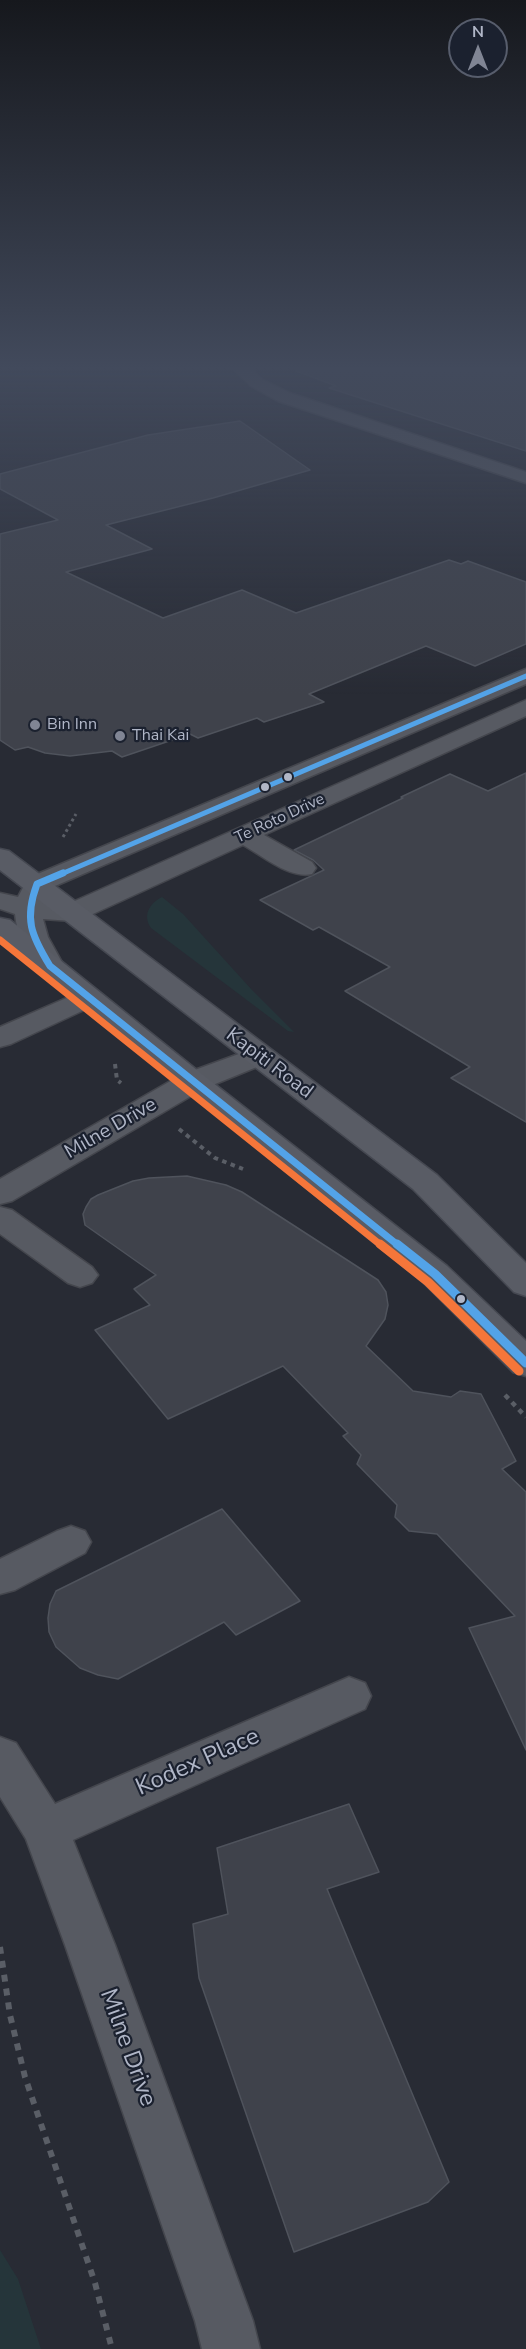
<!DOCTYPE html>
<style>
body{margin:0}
#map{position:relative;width:526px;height:2349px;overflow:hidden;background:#282b34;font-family:"Nunito Sans",sans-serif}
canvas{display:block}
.north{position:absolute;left:448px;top:18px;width:60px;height:60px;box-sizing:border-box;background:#1b212f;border:2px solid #575d6c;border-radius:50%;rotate:0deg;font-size:16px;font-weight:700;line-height:24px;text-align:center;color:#b0b6c7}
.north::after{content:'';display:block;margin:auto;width:21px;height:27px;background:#808594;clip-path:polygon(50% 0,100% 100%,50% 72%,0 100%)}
</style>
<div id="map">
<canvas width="526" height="2349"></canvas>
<div class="north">N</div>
</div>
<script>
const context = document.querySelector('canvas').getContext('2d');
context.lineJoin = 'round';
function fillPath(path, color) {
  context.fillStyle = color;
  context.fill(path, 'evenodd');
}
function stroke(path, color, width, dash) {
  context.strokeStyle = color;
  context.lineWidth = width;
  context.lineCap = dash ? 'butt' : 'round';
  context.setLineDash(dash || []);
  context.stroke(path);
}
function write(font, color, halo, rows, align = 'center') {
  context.font = font + ' "Nunito Sans",sans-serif';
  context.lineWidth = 4.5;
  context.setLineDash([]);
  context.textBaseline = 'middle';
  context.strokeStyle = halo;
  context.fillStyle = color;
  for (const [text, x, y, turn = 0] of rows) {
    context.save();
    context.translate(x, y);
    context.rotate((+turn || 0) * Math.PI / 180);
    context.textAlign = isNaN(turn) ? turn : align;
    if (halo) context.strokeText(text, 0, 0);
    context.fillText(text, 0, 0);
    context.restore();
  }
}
const green = new Path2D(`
 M162,897L183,914L252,990L294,1032L288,1031L151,928C142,915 150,903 162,897Z
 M0,2250L18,2279L41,2349H0Z`);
const building = new Path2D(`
 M296,366H526V451L329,388L336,386L296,371Z
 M240,421L310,470L213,498L106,525L152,549L66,572L163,618L242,590L296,613L449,560L461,564L468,561L526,582V644L475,666L426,646L309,694L324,702L264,722L257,718L198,738L190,734L122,757L112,751L70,756L45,753L28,747L15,750L0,740V534L58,520L0,489V474L148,435Z
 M526,773V1122L451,1078L470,1067L345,991L390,967L319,927L313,930L260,900L324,870L313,860L294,850L403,798L401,797L450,774L488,791Z
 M187,1176L226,1185L242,1192L378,1280L386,1292L388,1305L385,1319L366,1346L413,1391L451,1397L460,1391L481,1394L516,1461L502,1469L526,1492V1750L469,1628L515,1616L437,1534L409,1531L395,1517L397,1505L357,1464L361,1455L343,1436L348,1433L283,1366L168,1419L95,1330L150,1305L134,1289L156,1275L85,1225L83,1214L86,1207L91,1199L98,1195L133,1181L149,1178Z
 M222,1509L300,1601L236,1635L224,1622L118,1679L98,1675L80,1668L56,1647L49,1632L48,1618L50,1604L56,1591Z
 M349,1804L379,1872L327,1889L449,2182L428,2202L294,2252L199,1978L193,1924L228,1914L217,1848Z`);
const pathFar3 = new Path2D(`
 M63,837L76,814`);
const pathFar2 = new Path2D(`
 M115,1064L117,1080L121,1083
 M179,1129L215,1158L243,1169`);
const pathFar1 = new Path2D(`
 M505,1395L526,1417`);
const path = new Path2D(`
 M0,1947L10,2015L25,2077L95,2283L112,2349`);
const minor = new Path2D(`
 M230,366H248L263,380L290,393L526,472V483L278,401L251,386Z
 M526,669V684L48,889L44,902L68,904L526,700V716L264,835L312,862L316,868L312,874C289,879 263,856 243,845L82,919L72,921L43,919L48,937L64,966L60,972L50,975L40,972C27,954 17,936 15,914L0,909V893L18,897L28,878Z
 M87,989L97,992L102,998L97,1004L11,1044L0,1047V1027Z
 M258,1047L269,1050L273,1056L269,1062L203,1089L12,1201L0,1204V1179L181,1075Z
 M0,1207L12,1210L92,1267L98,1275L92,1283L80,1287L68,1283L0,1234Z
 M71,1526L85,1531L91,1542L85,1553L15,1590L0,1594V1559L57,1531Z
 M349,1677L365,1683L371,1696L365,1709L73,1840L115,1945L253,2321L260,2349H202L195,2321L65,1945L26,1839L0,1797V1737L16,1743L55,1804Z`);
const major = new Path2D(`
 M0,849L9,851L437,1175L526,1263V1296L514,1292L413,1189L0,870Z
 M0,918L10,920L203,1075L447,1266L526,1341V1376L513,1372L423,1282L0,940Z`);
const bus1Far2 = new Path2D(`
 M59,875L526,676`);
const bus1Far1 = new Path2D(`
 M63,873L37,884C24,919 31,935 50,966L399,1246`);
const bus1 = new Path2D(`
 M397,1244L435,1274L526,1363`);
const bus2Far1 = new Path2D(`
 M0,940L382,1246`);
const bus2 = new Path2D(`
 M380,1244L428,1282L519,1371`);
const markers = [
 [35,725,6,"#808594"],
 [120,736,6,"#808594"],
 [288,777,5,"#b0b6c7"],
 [265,787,5,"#b0b6c7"],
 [461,1299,5,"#b0b6c7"]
];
const farPoinames = [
 ["Bin Inn",47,725],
 ["Thai Kai",132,736]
];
const farStreetnames = [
 ["Te Roto Drive",280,819,-25]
];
const streetNames = [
 ["Kapiti Road",269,1064,37],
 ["Milne Drive",111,1129,-30]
];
const nearStreetnames = [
 ["Kodex Place",198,1763,-24],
 ["Milne Drive",127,2048,70]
];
fillPath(green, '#25353a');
fillPath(building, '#3f424b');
stroke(building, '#4f535c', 1.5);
stroke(minor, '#44464d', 3);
stroke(major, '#454851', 3);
stroke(pathFar3, '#5a5e66', 3, [3, 3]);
stroke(pathFar2, '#5a5e66', 4, [4.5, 4.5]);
stroke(pathFar1, '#5a5e66', 4.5, [5, 5]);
stroke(path, '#5a5e66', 6, [7, 7]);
fillPath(minor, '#575a62');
fillPath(major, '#595c65');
stroke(bus1Far2, '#53a3e8', 5);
stroke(bus1Far1, '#53a3e8', 7);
stroke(bus1, '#53a3e8', 9);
stroke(bus2Far1, '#f5763a', 7);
stroke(bus2, '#f5763a', 9);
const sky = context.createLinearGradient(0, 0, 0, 695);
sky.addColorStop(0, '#16181d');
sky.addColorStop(0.53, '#424a5c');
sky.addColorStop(1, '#424a5c00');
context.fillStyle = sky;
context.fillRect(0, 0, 526, 695);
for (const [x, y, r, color] of markers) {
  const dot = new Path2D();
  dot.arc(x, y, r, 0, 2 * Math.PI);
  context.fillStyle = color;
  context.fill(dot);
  stroke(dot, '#1b212f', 2);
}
write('16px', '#b0b6c7', '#1b212f', farPoinames, 'left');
write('16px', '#b0b6c7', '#1b212f', farStreetnames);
write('20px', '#b0b6c7', '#1b212f', streetNames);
write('24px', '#b0b6c7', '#1b212f', nearStreetnames);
</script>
